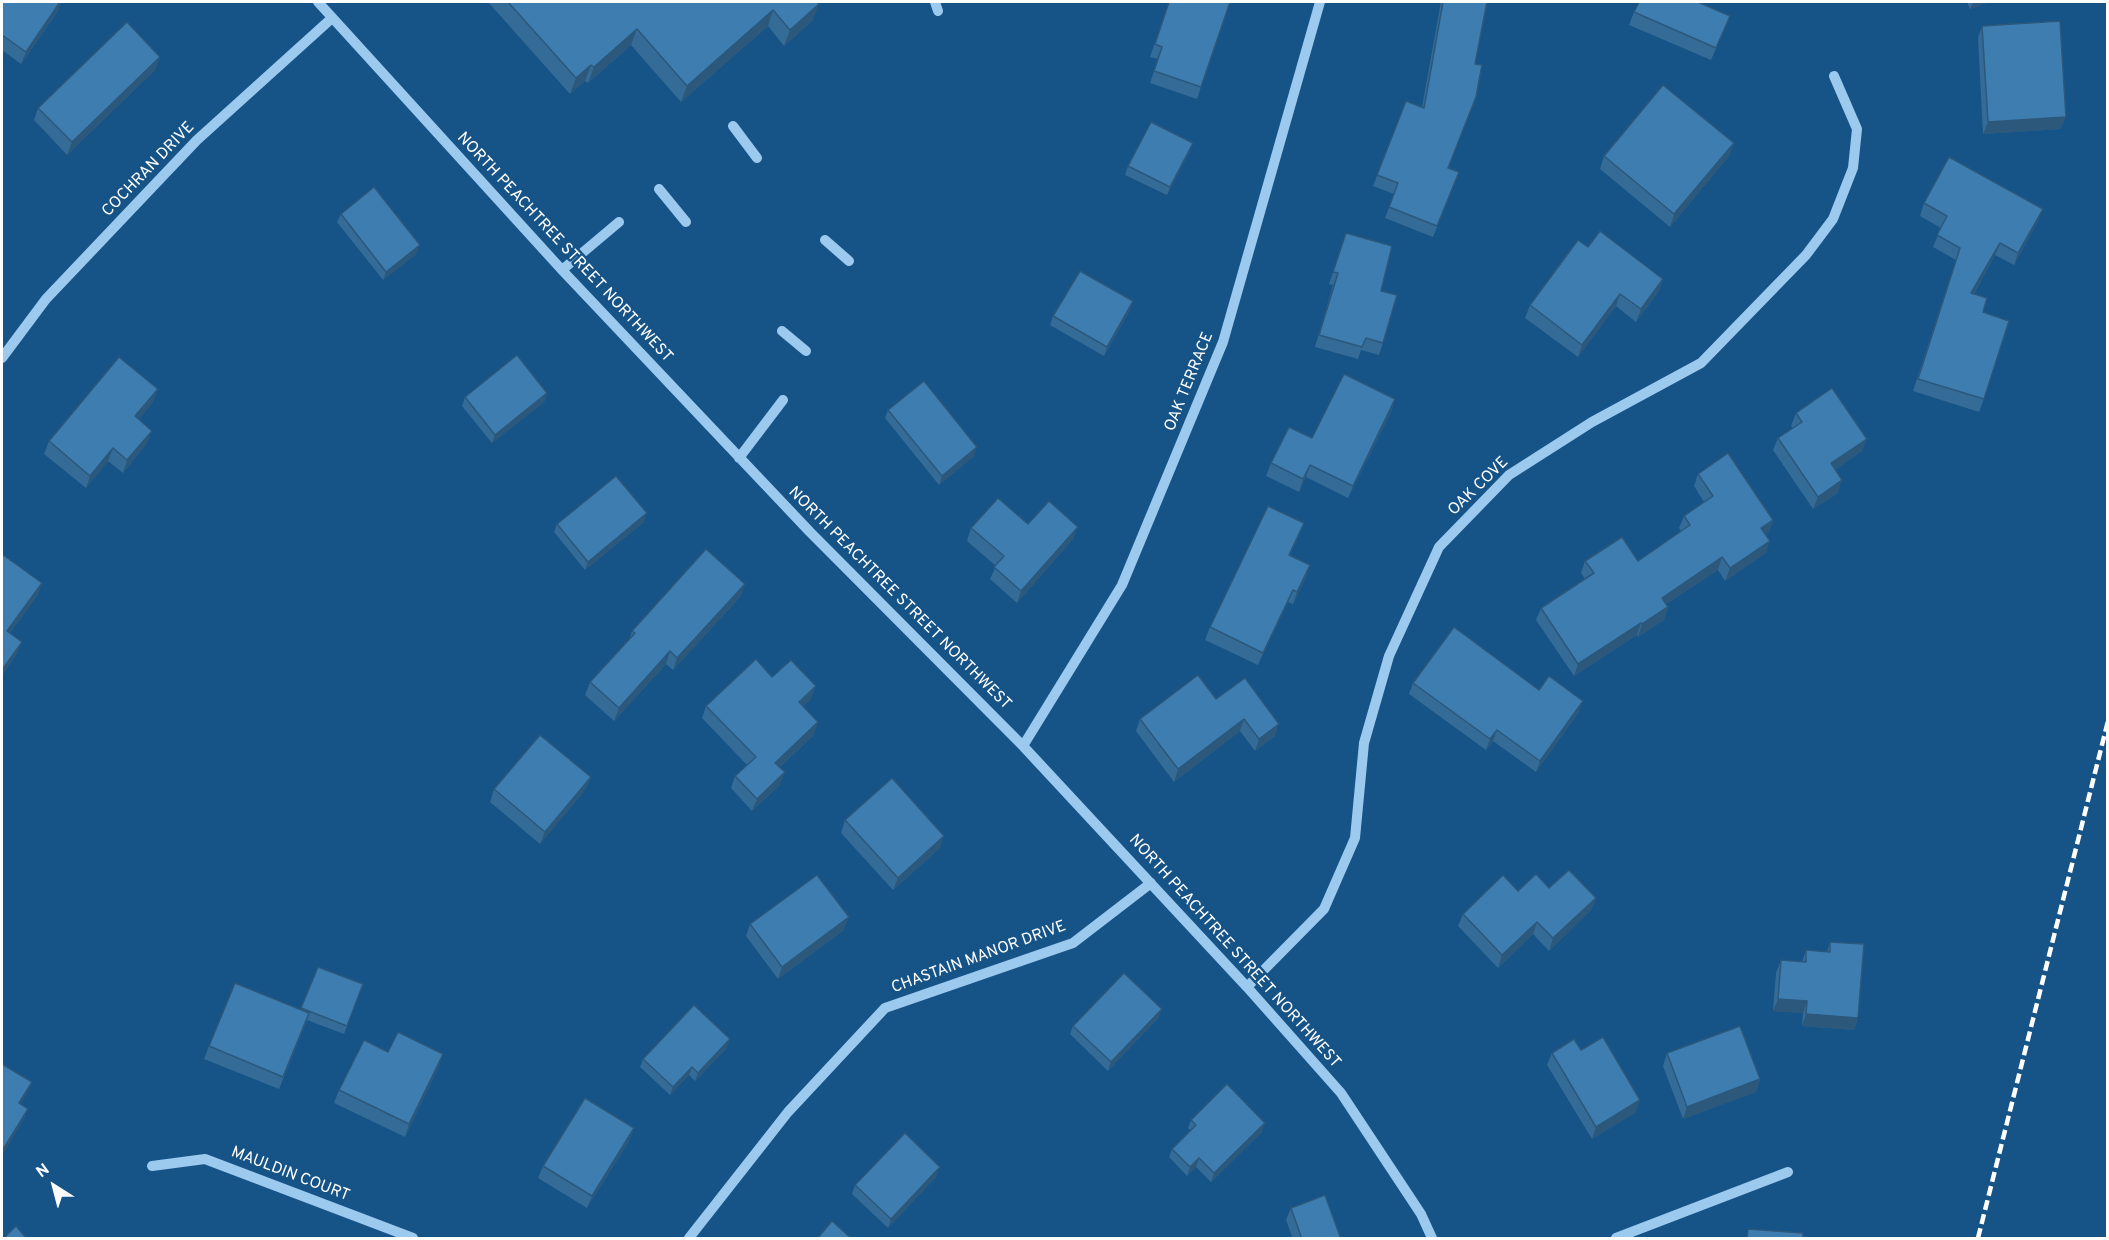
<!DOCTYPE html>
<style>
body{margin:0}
#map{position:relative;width:2109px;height:1240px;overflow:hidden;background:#165387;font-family:Overpass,sans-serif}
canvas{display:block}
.frame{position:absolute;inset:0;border:3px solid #fff;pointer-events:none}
.north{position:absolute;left:24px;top:1156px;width:60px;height:60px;-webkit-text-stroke:4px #165387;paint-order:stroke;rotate:324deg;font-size:16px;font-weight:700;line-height:24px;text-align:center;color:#fff}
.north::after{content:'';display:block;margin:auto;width:21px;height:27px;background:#fff;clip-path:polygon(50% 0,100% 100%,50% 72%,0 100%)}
</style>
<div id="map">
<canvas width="2109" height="1240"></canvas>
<div class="frame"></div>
<div class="north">N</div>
</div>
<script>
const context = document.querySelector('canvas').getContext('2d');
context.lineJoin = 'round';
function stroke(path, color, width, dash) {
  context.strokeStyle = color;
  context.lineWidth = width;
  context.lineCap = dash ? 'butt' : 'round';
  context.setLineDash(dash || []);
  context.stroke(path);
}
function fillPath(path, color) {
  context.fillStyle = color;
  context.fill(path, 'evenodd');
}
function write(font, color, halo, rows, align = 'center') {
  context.font = font + ' Overpass,sans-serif';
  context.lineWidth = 5;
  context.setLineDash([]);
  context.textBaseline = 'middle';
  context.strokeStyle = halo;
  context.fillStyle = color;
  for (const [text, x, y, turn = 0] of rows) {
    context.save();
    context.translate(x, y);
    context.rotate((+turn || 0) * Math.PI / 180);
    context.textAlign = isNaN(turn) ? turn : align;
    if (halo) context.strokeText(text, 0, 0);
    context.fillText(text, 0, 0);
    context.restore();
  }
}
const minor = new Path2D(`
 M318,2L562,270L810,532L1023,746L1247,987L1341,1093L1421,1214L1432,1238
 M935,2L938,11
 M733,126L757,158
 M659,189L686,222
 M825,240L849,261
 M562,270L619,222
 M782,331L806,351
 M2,358L46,299L197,140L332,18
 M739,458L783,400
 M1023,746L1122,585L1223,342L1320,2
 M1247,987L1324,909L1355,838L1364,743L1389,656L1439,547L1509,475L1592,422L1701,363L1806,255L1833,219L1853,168L1857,129L1834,76
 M152,1166L205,1159L413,1238
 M689,1238L788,1112L885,1008L1073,943L1151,883
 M1616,1238L1788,1172`);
const rail = new Path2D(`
 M1978,1238L2108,721`);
const wall = new Path2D(`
 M2,2H61L58,11L21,64L2,50Z
 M488,2H817L813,20L784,46L768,26L681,102L631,45L588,83L585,81L570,94Z
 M1169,2L1201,87L1197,99L1150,83L1158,59L1150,57Z
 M1441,2H1487L1448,168L1459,172L1433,237L1385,218L1394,194L1373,186L1406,101L1422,107Z
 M1967,2H1989L1970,9Z
 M1634,12L1725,28L1711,60L1629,25Z
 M1982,26L2061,129L1983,134L1978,38Z
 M156,69L67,155L34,120L38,108Z
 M1734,143L1729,156L1670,227L1600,169L1604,156Z
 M1190,151L1167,195L1125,175L1128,166Z
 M1924,203L2038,221L2014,265L1995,255L1974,294L1983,312L1984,399L1979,412L1913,391L1956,260L1933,247L1941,228L1920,216Z
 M341,214L416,254L383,280L337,222Z
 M1346,233L1381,291L1383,343L1379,355L1361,350L1358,359L1315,347L1333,285L1329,284Z
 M1588,247L1663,279L1659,291L1636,322L1616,306L1578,357L1525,318L1530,305Z
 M1133,301L1130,310L1104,356L1050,325L1053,316Z
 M547,393L544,402L492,443L462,406L465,397Z
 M1395,399L1391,412L1348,498L1306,477L1299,492L1266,476L1271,463Z
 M153,402L139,419L147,443L123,473L108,461L86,488L44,454L49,441Z
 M888,410L974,456L939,485L885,418Z
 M1796,413L1862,451L1835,470L1838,493L1813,509L1773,450L1778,438L1793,428L1791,426Z
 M1698,474L1773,520L1769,532L1766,534V553L1725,581L1718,570L1666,604L1668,607L1664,620L1638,637L1637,635L1574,676L1536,620L1541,608L1585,579L1581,573L1585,561H1638L1681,531L1679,528L1684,516L1704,502L1694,486Z
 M644,522L585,570L554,532L557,524Z
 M1304,523L1299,535L1290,555L1310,565L1306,577L1293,604L1288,602L1258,665L1205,640L1210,627Z
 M1028,524L1073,539L1017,603L990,579L996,566L967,541L971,528Z
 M741,596L673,670L666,664L614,721L585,695L590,682L629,640L632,631Z
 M772,677L811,699L803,706L814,735L780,767V785L752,811L731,788L735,776L747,765L702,718L706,706Z
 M1413,683L1539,690L1579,712L1536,772L1493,741L1486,750L1409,694Z
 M1216,699L1275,736L1255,751L1240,731L1174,782L1136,731L1140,719Z
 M591,777L586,789L540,844L490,802L494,789Z
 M845,820L940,848L893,890L841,833Z
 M1549,888L1596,898L1591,910L1549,951L1533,934L1498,968L1458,926L1463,914L1518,891Z
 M750,924L844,930L778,979L746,936Z
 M1830,942L1858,1018L1854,1030L1802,1026L1803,1013L1773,1011L1776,973L1781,960L1802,962L1806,950L1827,952Z
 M318,967L363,984L344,1034L307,1020L279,1089L204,1059L209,1046L301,1009Z
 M1159,1017L1108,1071L1070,1034L1073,1026Z
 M727,1048L695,1081L689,1075L670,1095L640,1067L643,1059Z
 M1581,1050L1636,1112L1592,1139L1547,1065L1552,1053Z
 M388,1052L439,1066L405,1137L334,1103L339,1090Z
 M1667,1053L1760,1079L1756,1092L1683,1119L1663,1066Z
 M1191,1120L1262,1132L1211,1182L1196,1167L1187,1176L1169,1157L1172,1149L1191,1131L1188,1128Z
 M634,1128L629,1141L587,1208L538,1178L543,1166Z
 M937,1176L888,1228L852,1194L855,1185Z
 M1291,1208L1341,1239H1293L1286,1220Z`);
const shadedWall = new Path2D(`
 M60,2H61L58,11L21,64L26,52Z
 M1973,2H1989L1970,9Z
 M819,4L813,20L784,46L790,30Z
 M773,10L768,26L681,102L687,86Z
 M637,29L631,45L588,83L594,67Z
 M160,57L156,69L67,155L72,142Z
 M591,65L585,81L570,94L576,78Z
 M2066,117L2061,129L1983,134L1988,122Z
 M1193,143L1190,151L1167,195L1170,187Z
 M1734,143L1729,156L1670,227L1674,214Z
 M2043,209L2038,221L2014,265L2018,253Z
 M2000,243L1995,255L1967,306L1971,293Z
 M420,245L416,254L383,280L386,272Z
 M1663,279L1659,291L1636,322L1641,309Z
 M1620,294L1616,306L1578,357L1582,345Z
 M1133,301L1130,310L1104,356L1107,347Z
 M158,389L153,402L131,429L135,416Z
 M547,393L544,402L492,443L495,435Z
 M1395,399L1391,412L1348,498L1353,486Z
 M152,431L147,443L123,473L127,460Z
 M1867,439L1862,451L1826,476L1831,463Z
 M977,447L974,456L939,485L942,476Z
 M113,448L108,461L86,488L90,476Z
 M1310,465L1306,477L1299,492L1303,479Z
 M1842,480L1838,493L1813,509L1818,497Z
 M647,513L644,522L585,570L588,562Z
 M1773,520L1769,532L1757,540L1761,528Z
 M1078,527L1073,539L1017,603L1021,591Z
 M1770,541L1766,553L1725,581L1730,568Z
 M1722,557L1718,570L1658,610L1662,598Z
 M1310,565L1306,577L1293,604L1297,592Z
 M42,583L38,595L3,644L7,631Z
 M745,584L741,596L673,670L677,658Z
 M1293,590L1288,602L1258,665L1263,653Z
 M1668,607L1664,620L1638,637L1642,624Z
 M1641,623L1637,635L1574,676L1578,664Z
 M22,642L17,654L2,676V670Z
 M670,651L666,664L614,721L619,708Z
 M816,686L811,699L794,714L799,702Z
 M1583,701L1579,712L1536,772L1540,761Z
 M1244,719L1240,731L1174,782L1178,769Z
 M818,722L814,735L771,775L775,763Z
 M1279,724L1275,736L1255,751L1259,739Z
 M1497,730L1493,741L1486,750L1490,739Z
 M785,772L780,785L752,811L757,799Z
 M591,777L586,789L540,844L545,832Z
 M944,836L940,848L893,890L898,878Z
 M1596,898L1591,910L1549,951L1553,938Z
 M849,917L844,930L778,979L782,967Z
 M1537,922L1533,934L1498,968L1502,955Z
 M1778,999L1807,1001L1803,1013L1773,1011Z
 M1162,1009L1159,1017L1108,1071L1111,1062Z
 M1806,1014L1858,1018L1854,1030L1802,1026Z
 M730,1039L727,1048L695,1081L698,1073Z
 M443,1054L439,1066L405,1137L409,1124Z
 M692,1067L689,1075L670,1095L673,1087Z
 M1760,1079L1756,1092L1683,1119L1687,1107Z
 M32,1082L29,1090L16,1112L19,1103Z
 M1640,1100L1636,1112L1592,1139L1596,1127Z
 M28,1109L25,1117L2,1156V1151Z
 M1265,1123L1262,1132L1211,1182L1214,1173Z
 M634,1128L629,1141L587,1208L592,1196Z
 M1199,1158L1196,1167L1187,1176L1190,1167Z
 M940,1167L937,1176L888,1228L891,1219Z`);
const building = new Path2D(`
 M2,2H60L26,52L2,35Z
 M508,2H817L819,4L790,30L773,10L687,86L637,29L594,67L591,65L576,78Z
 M1169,2H1230L1201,87L1154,71L1162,47L1155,44Z
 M1443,2H1487L1475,64L1482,65L1476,97L1448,168L1459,172L1437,226L1389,207L1398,183L1377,175L1406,101L1424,108Z
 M1639,2H1698L1730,16L1716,48L1634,12Z
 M2060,21L2066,117L1988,122L1982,26Z
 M127,22L160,57L72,142L38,108Z
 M1663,85L1734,143L1674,214L1604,156Z
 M1151,122L1193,143L1170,187L1128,166Z
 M1949,157L2043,209L2018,253L2000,243L1971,293L1987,298L1983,312L2009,321L1984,399L1918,379L1960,248L1937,235L1947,216L1924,203Z
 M374,187L420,245L386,272L341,214Z
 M1600,231L1663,279L1641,309L1620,294L1582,345L1530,305L1578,240L1588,247Z
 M1346,233L1392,246L1381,291L1397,295L1383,343L1366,338L1362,347L1319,335L1338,273L1333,272Z
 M1080,271L1133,301L1107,347L1053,316Z
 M517,355L547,393L495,435L465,397Z
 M119,357L158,389L135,416L152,431L127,460L113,448L90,476L49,441Z
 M1344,374L1395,399L1353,486L1310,465L1303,479L1271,463L1289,427L1312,438Z
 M924,381L977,447L942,476L888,410Z
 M1832,388L1867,439L1831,463L1842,480L1818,497L1778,438L1802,422L1796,413Z
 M1728,453L1773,520L1761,528L1770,541L1730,568L1722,557L1662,598L1668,607L1642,624L1641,623L1578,664L1541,608L1594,573L1585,561L1622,537L1638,561L1690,525L1684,516L1713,496L1698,474Z
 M616,476L647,513L588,562L557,524Z
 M998,498L1028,524L1049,501L1078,527L1021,591L994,567L1004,556L971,528Z
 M1268,506L1304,523L1289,555L1310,565L1297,592L1293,590L1263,653L1210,627Z
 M706,549L745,584L677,658L670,651L619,708L590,682L635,633L632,631Z
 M2,554L42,583L7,631L22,642L2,670Z
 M1454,627L1539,690L1549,676L1583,701L1540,761L1497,730L1490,739L1413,683Z
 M756,659L772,677L791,660L816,686L799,702L818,722L775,763L785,772L757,799L735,776L756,757L706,706Z
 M1198,675L1216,699L1245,678L1279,724L1259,739L1244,719L1178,769L1140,719Z
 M540,735L591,777L545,832L494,789Z
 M892,778L944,836L898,878L845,820Z
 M1569,870L1596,898L1553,938L1537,922L1502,955L1463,914L1503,875L1518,891L1536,874L1549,888Z
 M817,875L849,917L782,967L750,924Z
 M1830,942L1864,944L1858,1018L1806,1014L1807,1001L1778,999L1781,960L1806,962V950L1830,952Z
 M318,967L363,984L347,1026L301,1008Z
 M1124,973L1162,1009L1111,1062L1073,1026Z
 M235,983L309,1013L283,1077L209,1046Z
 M694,1005L730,1039L698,1073L692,1067L673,1087L643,1059Z
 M1740,1026L1760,1079L1687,1107L1667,1053Z
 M398,1032L443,1054L409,1124L339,1090L364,1040L388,1052Z
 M1603,1037L1640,1100L1596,1127L1552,1053L1574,1039L1581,1050Z
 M2,1064L32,1082L19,1103L28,1109L2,1151Z
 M1227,1084L1265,1123L1214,1173L1199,1158L1190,1167L1172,1149L1196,1125L1191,1120Z
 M585,1098L634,1128L592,1196L543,1166Z
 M905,1133L940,1167L891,1219L855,1185Z
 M1325,1195L1341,1239H1302L1291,1208Z
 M832,1221L852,1239H817Z
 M16,1226L27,1239H3Z
 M1748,1229L1803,1233V1239H1747Z`);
const streetNames = [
 ["COCHRAN DRIVE",149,170,-46],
 ["NORTH PEACHTREE STREET NORTHWEST",564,248,47],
 ["OAK TERRACE",1190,382,-68],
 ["OAK COVE",1479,487,-44],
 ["NORTH PEACHTREE STREET NORTHWEST",899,599,45],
 ["NORTH PEACHTREE STREET NORTHWEST",1234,952,48],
 ["CHASTAIN MANOR DRIVE",979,958,-20],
 ["MAULDIN COURT",290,1175,21]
];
stroke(minor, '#9cc9ee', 10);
stroke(rail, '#fff', 4.5, [10, 4.5]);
fillPath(wall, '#356c97');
fillPath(shadedWall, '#2b587b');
fillPath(building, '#3e7db0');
stroke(building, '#2b587b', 1.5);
write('16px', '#fff', '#165387', streetNames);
</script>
